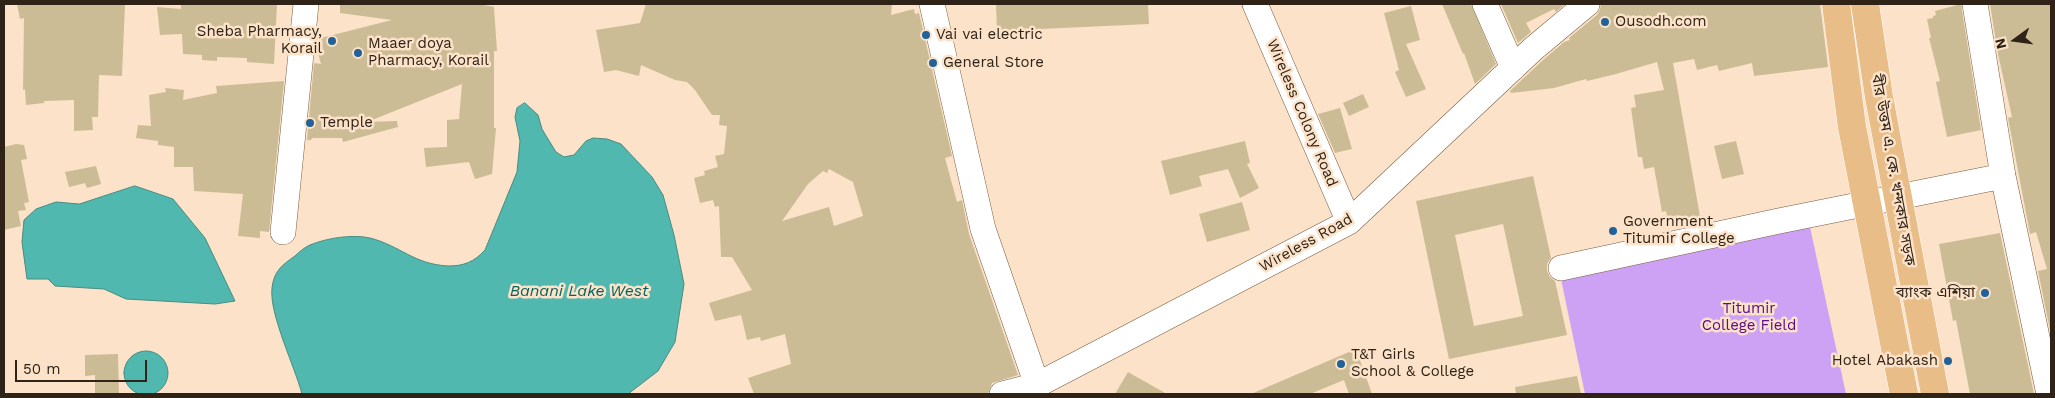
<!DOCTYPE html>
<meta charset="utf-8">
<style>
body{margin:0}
#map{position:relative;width:2055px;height:398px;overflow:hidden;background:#fbe2c8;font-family:"Work Sans",sans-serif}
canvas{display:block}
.frame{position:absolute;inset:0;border:5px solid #2f2317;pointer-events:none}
.north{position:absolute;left:1990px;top:15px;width:50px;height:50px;-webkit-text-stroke:4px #fbe2c8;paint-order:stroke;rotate:256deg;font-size:14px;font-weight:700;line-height:20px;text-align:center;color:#2f2317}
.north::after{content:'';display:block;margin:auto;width:18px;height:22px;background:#2f2317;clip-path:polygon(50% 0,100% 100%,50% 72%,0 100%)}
.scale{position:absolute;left:15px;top:360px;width:132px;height:22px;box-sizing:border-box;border:2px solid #2f2317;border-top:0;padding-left:6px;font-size:15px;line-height:18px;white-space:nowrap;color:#2f2317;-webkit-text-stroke:4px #fbe2c8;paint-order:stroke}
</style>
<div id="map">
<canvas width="2055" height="398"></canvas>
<div class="frame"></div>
<div class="north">N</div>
<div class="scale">50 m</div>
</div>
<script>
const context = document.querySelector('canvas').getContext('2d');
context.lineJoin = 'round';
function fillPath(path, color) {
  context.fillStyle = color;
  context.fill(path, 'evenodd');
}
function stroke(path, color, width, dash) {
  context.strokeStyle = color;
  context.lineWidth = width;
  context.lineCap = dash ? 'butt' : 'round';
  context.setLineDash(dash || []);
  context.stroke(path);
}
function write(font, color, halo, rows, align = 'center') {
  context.font = font + ' "Work Sans","Noto Sans Bengali",sans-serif';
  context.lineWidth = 5;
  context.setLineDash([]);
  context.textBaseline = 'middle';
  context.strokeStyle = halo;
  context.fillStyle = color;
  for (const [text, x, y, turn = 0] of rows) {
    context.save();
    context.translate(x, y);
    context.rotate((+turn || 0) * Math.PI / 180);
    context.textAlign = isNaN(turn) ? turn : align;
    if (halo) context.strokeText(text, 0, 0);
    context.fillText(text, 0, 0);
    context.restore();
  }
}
const green = new Path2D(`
 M1810,227L1846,394H1585L1561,279Z`);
const water = new Path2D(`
 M525,103L538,115L542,129L548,139L556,152L564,157L574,155L586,141L593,138L607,139L621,144L652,177L663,195L674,235L684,284L675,342L658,371L628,394H302C295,367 269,314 272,288C274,271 282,265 295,256C299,252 305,247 310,245C327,238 352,234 370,238C401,246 413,264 448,266C464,266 474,262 485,250L517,172L520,141L515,117L517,108Z
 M135,186L173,199L205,238L235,301L215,304L126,299L104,289L55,286L48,279H27L22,242L24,220L36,209L56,202L79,204Z
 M124 373a22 22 0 1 1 44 0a22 22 0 1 1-44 0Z`);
const building = new Path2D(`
 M17,4H125L122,76L99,75L98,117H92L93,130L74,131V100L44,101V103L26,105L25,89L23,90L24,18L20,19Z
 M181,4H277L274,64L247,62V58L217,57V61L202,60V55L183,54L182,34L160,35L157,7L181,9Z
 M340,4H479L494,7L497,51H494V128H496L492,174L475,179L469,162L426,167L424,148L447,147V120L459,119L462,84L367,122L397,121L398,127L343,142L342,138H312L311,140H307L314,63L321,64L316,46L317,39L392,20L340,13Z
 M646,4H892L891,15L914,9L915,14L919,13L952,156L945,158L957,202L962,200L969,234L1018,375L992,383L988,394H754L748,378L791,364L785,334L761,341L760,337L747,340L741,315L715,321L709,303L752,290L732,257H721L719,206L715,207L713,200L700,203L694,178L705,175L704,171L718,167L715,156L724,154L727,126L719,125L720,115H712L695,90L687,82L675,80L641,65L639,76L616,70L604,72L596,30L640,23ZM829,169L853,182L863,216L834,226L829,207L782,221L808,184L823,171L827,173Z
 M996,4H1148L1149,24L997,31Z
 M1442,4H1471L1496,64L1475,84L1464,53L1463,54Z
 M1501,4H1565L1556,12L1554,9L1526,23L1531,32L1518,43Z
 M1601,4H1820L1828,67L1754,76L1752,63L1719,71L1717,65L1697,70L1694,59L1673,63L1701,222L1669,228L1666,211L1662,212L1654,167L1644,169L1642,157H1638L1631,108L1636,107L1634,95L1664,90L1657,62L1616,74L1587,81L1586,79L1554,88L1511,93L1510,91L1543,60L1564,42L1570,40L1569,38L1597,15L1600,9Z
 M1961,4L1981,130L1947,137L1936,82L1940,81L1929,38H1931L1927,19L1933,18V16L1936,15L1935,11Z
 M1990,4H2051V335L2038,271L2047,269L2036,232L2030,234L2008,118L2012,117L1998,54Z
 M1411,6L1420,40L1406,44L1426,89L1406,97L1395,72L1399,70L1384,13Z
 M284,81L269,232L260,231V238L238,236L243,194L194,191L193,167H174V147L158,145V141L136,138L138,125L151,126L149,95L166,92L165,88L184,90L183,100L217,93L216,86Z
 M1363,94L1369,107L1349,116L1343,103Z
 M1340,108L1352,149L1335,153L1318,114Z
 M1245,141L1250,163L1247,164L1259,188L1240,198L1228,169L1199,176L1202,186L1170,195L1161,161Z
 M1736,141L1744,174L1722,179L1714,146Z
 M16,144L24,145L27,159L21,160L29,202L24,203L26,210L18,211L21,226L4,230V147Z
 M96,166L101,184L87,188L85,183L69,187L65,172Z
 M1533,176L1551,258L1547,264V271L1550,277L1555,281L1567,335L1449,359L1416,201ZM1503,224L1523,316L1474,326L1455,235Z
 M1242,202L1250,230L1207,242L1199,214Z
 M2000,233L2034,394H1970L1956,320L1953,321L1939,244Z
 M1356,349L1372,394H1349L1344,380L1310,394H1251Z
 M118,354L119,394H95V375L85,376V355Z
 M1128,372L1167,394H1115Z
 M1577,376L1581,394H1516L1515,387Z`);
const minor = new Path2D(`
 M932,4L983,229L1037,385
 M1255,4L1349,222
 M1485,4L1513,68
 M1975,4L2003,176L2049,394
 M283,232L306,4
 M1561,268L1779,221L2003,176
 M1002,394L1037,385L1349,222L1533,49L1587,4`);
const major = new Path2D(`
 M1836,4L1852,127L1904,394
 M1865,4L1879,97L1935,394`);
const markers = [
 [1605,22,5,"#226298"],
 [926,35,5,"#226298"],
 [332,41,5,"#226298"],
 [358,53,5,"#226298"],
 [933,63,5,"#226298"],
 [310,123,5,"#226298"],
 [1613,231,5,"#226298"],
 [1985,293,5,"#226298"],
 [1948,361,5,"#226298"],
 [1341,364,5,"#226298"]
];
const poiNames = [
 ["Ousodh.com",1615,22],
 ["Sheba Pharmacy,",322,32,"right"],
 ["Korail",322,49,"right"],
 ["Vai vai electric",936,35],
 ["Maaer doya",368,44],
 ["Pharmacy, Korail",368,61],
 ["General Store",943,63],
 ["Temple",320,123],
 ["Government",1623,222],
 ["Titumir College",1623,239],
 ["ব্যাংক এশিয়া",1975,293,"right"],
 ["T&T Girls",1351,355],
 ["School & College",1351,372],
 ["Hotel Abakash",1938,361,"right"]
];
const streetNames = [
 ["Wireless Colony Road",1302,113,67],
 ["বীর উত্তম এ. কে. খন্দকার সড়ক",1893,170,80],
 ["Wireless Road",1306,243,-29]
];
const parkNames = [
 ["Titumir",1749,309],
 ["College Field",1749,326]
];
const waterNames = [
 ["Banani Lake West",579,291]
];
fillPath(green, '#cda2f4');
fillPath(water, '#51b8af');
stroke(water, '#478b81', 1);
fillPath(building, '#ccbc95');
stroke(minor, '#795d40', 26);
stroke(major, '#fff', 29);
stroke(minor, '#fff', 25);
stroke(major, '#e8bd88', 28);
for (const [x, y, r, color] of markers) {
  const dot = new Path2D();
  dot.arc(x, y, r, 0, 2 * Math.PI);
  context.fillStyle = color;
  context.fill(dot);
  stroke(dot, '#fbe2c8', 2);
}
write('15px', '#2f2317', '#fbe2c8', poiNames, 'left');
write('15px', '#2f2317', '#fbe2c8', streetNames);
write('15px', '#610b90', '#fbe2c8', parkNames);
write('italic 16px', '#07625c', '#fbe2c8', waterNames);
</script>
